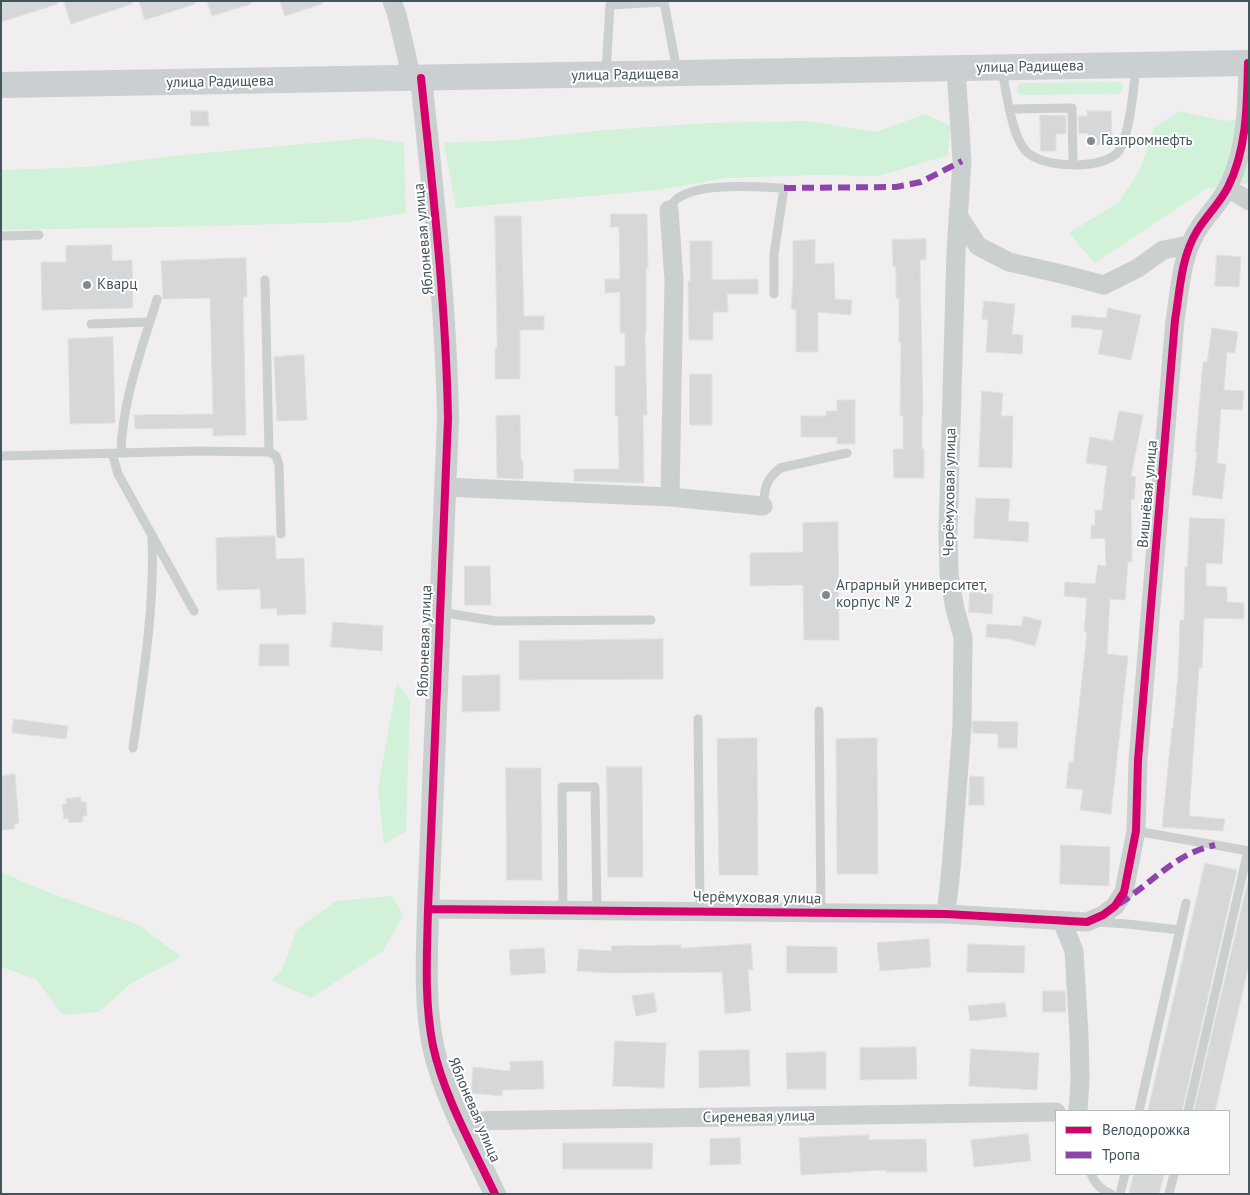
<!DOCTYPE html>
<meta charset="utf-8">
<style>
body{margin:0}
#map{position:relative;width:1250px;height:1195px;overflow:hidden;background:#f0eeef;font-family:"PT Sans",sans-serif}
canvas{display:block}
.frame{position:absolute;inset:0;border:2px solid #44545d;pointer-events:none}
.legend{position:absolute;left:1055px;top:1110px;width:175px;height:65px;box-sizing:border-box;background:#fff;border:1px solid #b4bbbe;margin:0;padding:6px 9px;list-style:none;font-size:15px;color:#44545d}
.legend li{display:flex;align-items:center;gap:10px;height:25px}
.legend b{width:25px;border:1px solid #b4bbbe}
</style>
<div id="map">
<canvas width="1250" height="1195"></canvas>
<div class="frame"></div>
<ul class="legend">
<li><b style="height:6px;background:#d6006c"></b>Велодорожка</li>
<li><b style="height:6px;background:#8e44ad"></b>Тропа</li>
</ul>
</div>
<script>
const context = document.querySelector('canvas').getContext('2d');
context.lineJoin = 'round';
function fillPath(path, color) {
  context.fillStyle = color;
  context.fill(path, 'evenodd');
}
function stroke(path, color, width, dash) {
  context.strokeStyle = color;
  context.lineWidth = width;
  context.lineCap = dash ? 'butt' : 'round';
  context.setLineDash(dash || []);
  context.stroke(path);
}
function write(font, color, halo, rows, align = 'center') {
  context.font = font + ' "PT Sans",sans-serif';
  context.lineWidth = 4;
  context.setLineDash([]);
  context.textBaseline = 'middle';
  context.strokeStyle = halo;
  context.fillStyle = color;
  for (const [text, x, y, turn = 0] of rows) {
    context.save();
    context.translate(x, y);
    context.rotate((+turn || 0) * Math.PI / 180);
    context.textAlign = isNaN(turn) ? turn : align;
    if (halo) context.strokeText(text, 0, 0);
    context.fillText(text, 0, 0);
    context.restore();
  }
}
const green = new Path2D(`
 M1118,82L1123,85V90L1118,94L1021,95L1017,92V87L1021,83Z
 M1179,111L1224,121L1249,118V183L1206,189L1095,263L1069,233L1119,202L1140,170L1154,128Z
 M925,114L950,126L948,155L879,176L817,175L727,178L658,190L456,208L444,143L513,140L606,130L710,123L808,121L876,132Z
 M369,138L404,143L406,213L348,222L212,226L1,230V170L90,167L172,156Z
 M397,683L410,700L406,831L384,844L378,788Z
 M1,872L42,890L141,926L181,957L130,984L99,1012L63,1015L36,979L1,967Z
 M392,896L403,915L383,951L311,998L271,980L283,968L297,929L336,901Z`);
const building = new Path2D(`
 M1,1H57L58,4L1,22Z
 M64,1H132V4L71,24Z
 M139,1H194L195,4L145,20Z
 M207,1H250L251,4L212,16Z
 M280,1H322V4L285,16Z
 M191,111H208L209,126H191Z
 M1087,111H1111L1112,145H1088V133L1079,134L1078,116H1087Z
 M1040,115L1066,116V134H1056V151H1041Z
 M611,214H647L648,268H646V333H645L647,415H643L644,483L574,481V469H619L618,416H615V366H625V333H620V292L605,293V279H620L619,227H611Z
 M495,216H521L524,316H544V330H520V379H495V348H497Z
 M926,239V260H920L923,415H922V449H924V478H894L893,449H903V416H900L901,342H899V298H896V267H893L892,240Z
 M815,240V264L834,263L835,299L852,300L851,315L818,312V352H796V310L791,309L793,282V241Z
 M690,241H712V280L758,279V294H727L728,312H713V340H689L688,281H690Z
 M112,245V261L132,260L133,308L42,310L41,262H66V246Z
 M1217,255L1241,257L1239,287L1215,286Z
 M246,258L247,297H243L246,435L213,436V428L135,429L134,415L213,414L210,298L163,299L161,261Z
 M984,301L1015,304L1012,334L1023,335L1022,354L986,352L988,320L982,319Z
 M1108,308L1141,315L1131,360L1098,354L1103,330L1071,327L1072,315L1106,318Z
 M1212,328L1238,332L1235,353L1227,352L1224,390L1244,391L1242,410L1221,409L1217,463L1226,464L1222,499L1192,495L1197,452H1195L1203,362H1207Z
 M113,337L115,423L70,424L68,339Z
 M304,355L307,420L277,421L274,357Z
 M690,374H712V425H690Z
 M982,391L1003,393L1001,416H1013L1012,468L979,467Z
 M837,400H855V444H837V437H801V416H826V411H837Z
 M1119,411L1143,415L1131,476L1136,477L1134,500L1131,499L1132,562H1128L1125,600L1110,599L1107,654L1128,656L1111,814L1080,810L1083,790L1066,788L1069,762L1073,763L1087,632H1084L1087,598L1064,596L1065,582L1095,584L1098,565L1106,566L1105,538L1091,539V525H1095V510H1102L1107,466L1086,463L1090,437L1113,441Z
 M520,415L521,461H523V479L497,478L496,416Z
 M976,498L1010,499L1008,521L1029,522L1028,542L974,538Z
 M1190,518L1225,519L1222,564L1206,563V586L1227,587V602L1244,603V619L1204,618L1202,668H1199L1189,816L1225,819L1223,831L1162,827L1172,728H1173L1178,675L1180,620H1184L1185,567H1187Z
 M838,522L839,640H804L803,585L750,586V553L803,552V523Z
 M275,536L276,559L304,558L306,614L277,615V608L261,609L260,589L217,590L216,538Z
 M465,566H490L491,605H465Z
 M970,592L993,594L992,614L969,612Z
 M1024,616L1042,621L1035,646L1008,639L986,637L987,624L1021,626Z
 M333,622L383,626L382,651L331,647Z
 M663,639V679L519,680V641Z
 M260,644H289V666H259Z
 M500,675V711L462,712V676Z
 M14,719L68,726L66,739L12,733Z
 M973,721L1018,722L1017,748H998V734L973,733Z
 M757,738L758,875H719L717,739Z
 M877,738L878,874H837L836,739Z
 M607,767H642L643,877H608Z
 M506,768H541L542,880H507Z
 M15,774L19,823L14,824L15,829L1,830V776Z
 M970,776L984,777V805H969Z
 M81,797V802H86L87,816H83V822L69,823L68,818L64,819L62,804H67L66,799Z
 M1061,845L1110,847L1109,886L1060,884Z
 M1205,863L1237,870L1182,1111H1148Z
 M1249,876V964L1215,1111H1194Z
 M929,939L931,967L880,971L877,943Z
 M751,944L753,970H748L751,1011L725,1014L722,972L612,973L577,971L579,949L612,951L611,946L681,945V948Z
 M968,944L1025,946L1024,973L967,972Z
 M787,946L837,947V973H787Z
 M544,948L546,973L511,975L509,950Z
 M1043,991H1065L1066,1012H1043Z
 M654,993L657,1012L636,1016L632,996Z
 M1005,1003L1007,1017L970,1021L968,1006Z
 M615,1041L666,1043L664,1088L613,1086Z
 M916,1047L917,1079L860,1080V1048Z
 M971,1049L1039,1053L1037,1090L969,1086Z
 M749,1050L750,1086L699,1088V1051Z
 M826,1052V1089H787L786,1053Z
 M543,1061L544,1089L503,1090L502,1096L471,1093L473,1067L510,1071V1062Z
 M1028,1134L1031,1161L974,1167L971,1140Z
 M869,1135V1140L926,1139L927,1172H886V1170L801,1175L799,1138Z
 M740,1138L741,1164L710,1165V1139Z
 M563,1143H653L652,1169H563Z
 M1134,1174H1164L1159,1194H1129Z`);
const service = new Path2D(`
 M1002,70C1006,90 1012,140 1028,153C1040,163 1064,165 1079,165C1091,164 1110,162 1118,152C1130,136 1134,86 1136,66
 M606,73L610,5L664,2L677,71
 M1010,109L1072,108L1073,165
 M669,210C671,206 674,200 678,198C702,182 755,187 784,188L774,254V294
 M1,236L39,235
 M265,280L269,452
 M91,324L150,322
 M112,453L118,474L194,611
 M121,453C122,400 142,349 157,299
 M1,456L197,451L269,452L276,456L279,465L281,534
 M763,506C765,487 765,481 780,468L847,453
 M440,612L495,621L651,620
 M819,711L821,913
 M698,719L700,912
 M133,748C143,678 155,607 152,537
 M1136,831L1249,851
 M563,910L562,787H595L597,910
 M1097,922L1127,924L1180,930
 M1139,1111L1186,903
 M1188,1111L1248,851
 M1091,1174C1095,1184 1101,1190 1111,1194
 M1120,1194L1125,1174
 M1169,1194L1174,1174`);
const minor = new Path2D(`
 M392,1L397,15L412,79
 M1228,188L1249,201
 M669,210L674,280L670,497
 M959,217L978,246L1009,262L1066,275L1104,285L1138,268L1163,250L1189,245
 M445,487L670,497L763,506
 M428,909L946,914L1087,922L1103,915L1115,906L1124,892L1136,831L1138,760L1175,320C1180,290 1181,257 1197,231C1206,216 1220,203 1228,187C1247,149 1247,105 1248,63
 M946,914L951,869L962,726L963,637L955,609L949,574L948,533L956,252L962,161L956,68
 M1062,921L1074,951L1079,1034L1080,1081L1078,1111
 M461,1121L1056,1112`);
const tertiary = new Path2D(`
 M421,78C433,192 446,305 448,419L428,909C427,954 424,1001 433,1046C444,1097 473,1147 495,1194`);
const secondary = new Path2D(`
 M1,85L1249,63`);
const quiet = new Path2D(`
 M784,188L896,187L921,182L962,161
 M1119,904C1141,890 1160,871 1182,858C1192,852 1203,848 1215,845`);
const cycleway = new Path2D(`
 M421,78C433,192 446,305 448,419L428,909C427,954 424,1001 433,1046C444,1097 473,1147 495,1194
 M428,909L946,914L1087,922L1103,915L1115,906L1124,892L1136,831L1138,760L1175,320C1180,290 1181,257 1197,231C1206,216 1220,203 1228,187C1247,149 1247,105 1248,63`);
const markers = [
 [1091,141,5,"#808a90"],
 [87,285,5,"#808a90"],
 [826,595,5,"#808a90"]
];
const streetNames = [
 ["улица Радищева",1030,67,-1],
 ["улица Радищева",625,75,-1],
 ["улица Радищева",220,82,-1],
 ["Яблоневая улица",424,239,-95],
 ["Черёмуховая улица",950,492,-89],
 ["Вишнёвая улица",1148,494,-85],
 ["Яблоневая улица",425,641,-88],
 ["Черёмуховая улица",757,898,1],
 ["Яблоневая улица",474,1110,67],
 ["Сиреневая улица",759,1117,-1]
];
const poiNames = [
 ["Газпромнефть",1101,141],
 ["Кварц",97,285],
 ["Аграрный университет,",836,586],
 ["корпус № 2",836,603]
];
fillPath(green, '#d1f1d9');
fillPath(building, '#d6d7d9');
stroke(building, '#e1e0e2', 1);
stroke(service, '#cbcfd0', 9);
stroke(minor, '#cbcfd0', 19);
stroke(tertiary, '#cbcfd0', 22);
stroke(secondary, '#cbcfd2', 26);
stroke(quiet, '#8e44ad', 6, [12, 6]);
stroke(cycleway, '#d6006c', 8);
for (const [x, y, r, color] of markers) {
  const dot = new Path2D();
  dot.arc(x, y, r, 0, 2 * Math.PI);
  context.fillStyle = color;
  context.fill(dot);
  stroke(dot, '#fff', 2);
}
write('15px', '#44545d', '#fff', streetNames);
write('15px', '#44545d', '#fff', poiNames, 'left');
</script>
